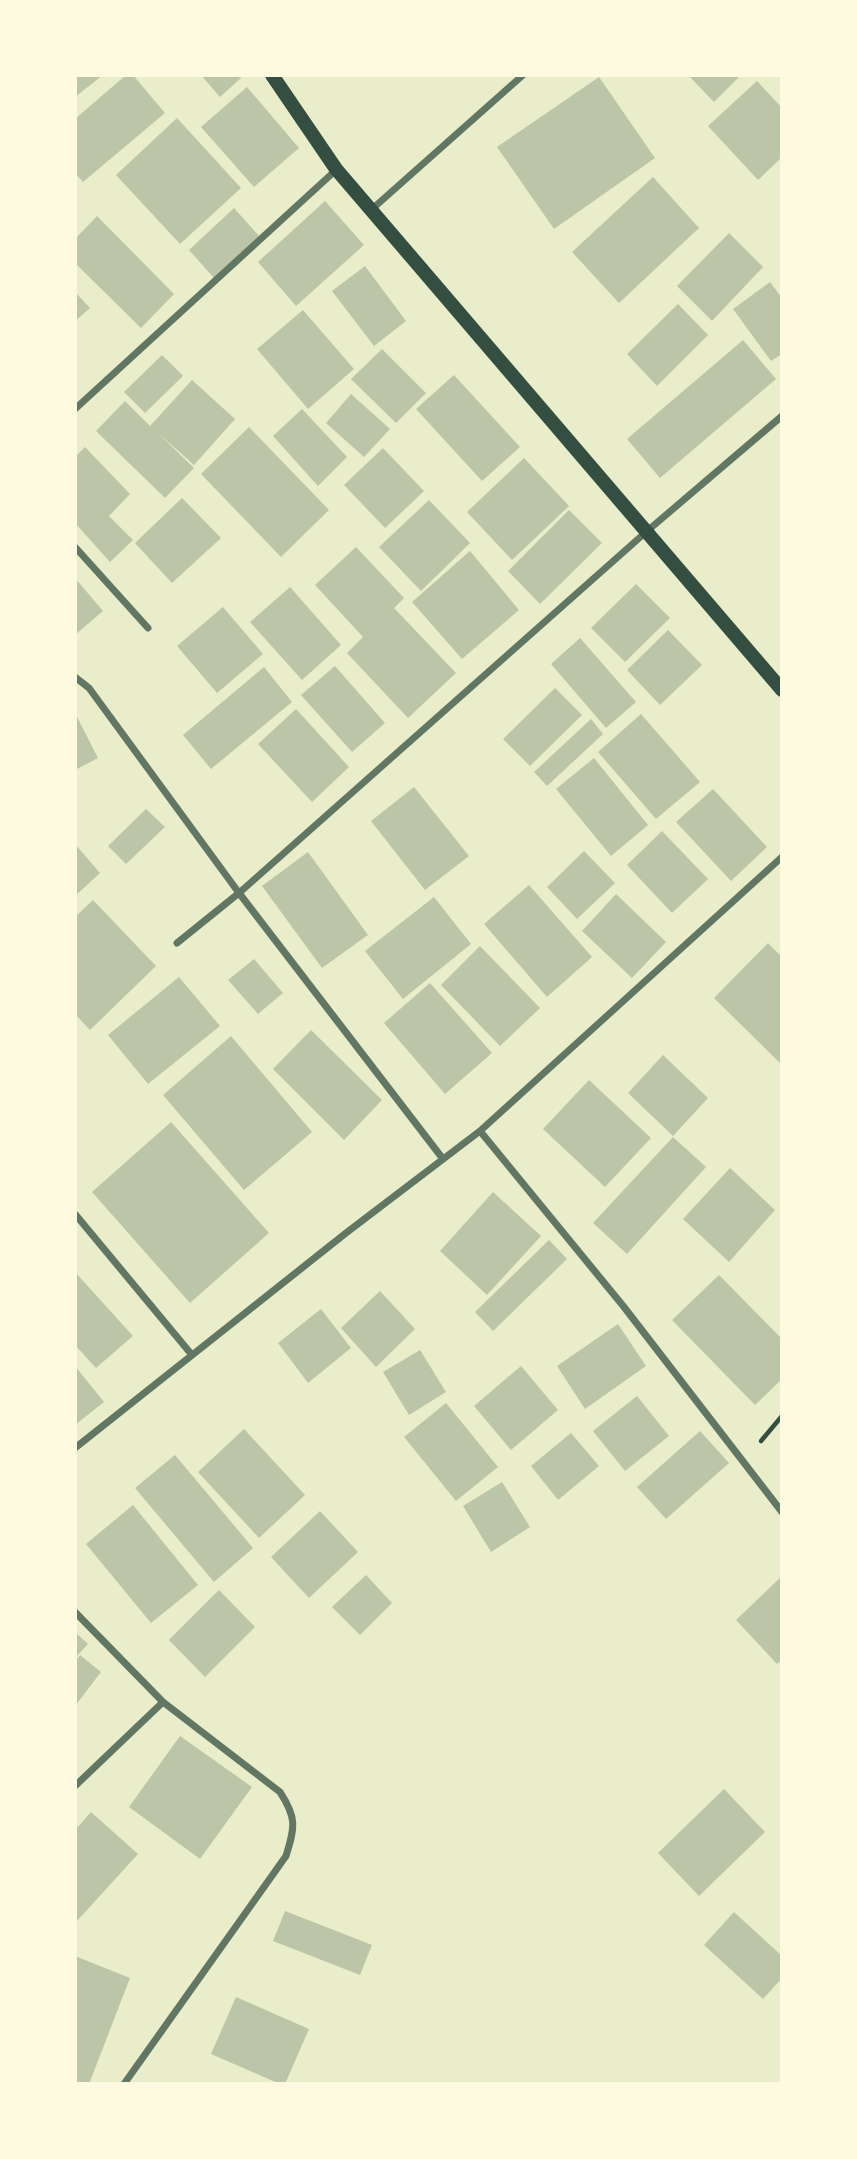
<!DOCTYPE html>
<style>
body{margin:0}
#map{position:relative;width:857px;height:2159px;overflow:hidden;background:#e9edc9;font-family:"Space Grotesk",sans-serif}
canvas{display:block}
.frame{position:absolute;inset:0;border:77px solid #fefae0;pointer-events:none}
</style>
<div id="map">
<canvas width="857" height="2159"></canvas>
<div class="frame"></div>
</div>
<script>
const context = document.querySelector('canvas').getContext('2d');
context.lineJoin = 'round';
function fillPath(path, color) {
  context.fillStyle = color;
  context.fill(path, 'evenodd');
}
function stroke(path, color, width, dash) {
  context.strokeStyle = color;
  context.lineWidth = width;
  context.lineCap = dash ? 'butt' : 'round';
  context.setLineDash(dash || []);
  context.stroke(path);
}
const building = new Path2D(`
 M75,75H103L75,97Z
 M126,75H133L165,113L83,182L75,173V119Z
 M201,75H239L241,78L220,97Z
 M688,75H741L714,102Z
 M599,77L655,158L554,229L497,147Z
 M757,81L782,108V157L758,180L708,126Z
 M247,87L299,148L254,187L201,127Z
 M177,118L241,188L180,244L116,175Z
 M653,177L699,228L619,303L572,252Z
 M325,201L364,245L296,306L258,262Z
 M234,208L259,236L214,278L189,250Z
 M97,216L174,294L141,328L75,263V239Z
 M729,233L763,267L712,321L677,286Z
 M365,266L406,321L374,346L332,291Z
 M770,282L782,298V354L771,361L733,309Z
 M75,292L90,308L75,321Z
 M678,304L708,335L657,386L627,354Z
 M303,310L354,369L308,409L257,349Z
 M743,340L776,379L660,478L627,439Z
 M382,349L426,393L396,423L351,379Z
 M162,355L183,376L145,413L124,392Z
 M454,375L520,447L482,481L416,409Z
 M192,380L235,419L194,465L157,432L194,468L165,498L96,431L125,401L150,426Z
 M351,394L390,429L364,457L326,423Z
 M302,409L347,457L318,486L273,436Z
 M249,427L329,510L281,557L201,474Z
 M85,447L130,494L109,516L133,540L110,562L75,523V457Z
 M383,448L424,491L385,528L344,485Z
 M524,458L569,506L512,560L467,512Z
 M182,498L221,538L172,583L135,543Z
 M429,500L470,543L421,591L379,547Z
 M569,510L602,543L540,604L508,571Z
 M356,547L404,598L394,608L456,673L408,718L347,653L363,637L315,585Z
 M470,551L519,610L462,659L412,602Z
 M75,578L103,611L75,635Z
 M636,584L670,618L625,662L591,628Z
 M290,587L341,645L302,680L250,622Z
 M223,607L263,654L217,693L177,646Z
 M668,630L702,665L660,705L627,670Z
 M580,638L636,702L606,728L551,664Z
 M335,666L385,723L352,752L301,695Z
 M264,667L292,702L211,769L183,735Z
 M555,688L582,715L530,766L503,739Z
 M296,709L349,767L312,802L258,744Z
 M75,713L98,758L75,770Z
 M641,714L700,782L656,819L598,752Z
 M591,719L603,734L547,786L534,772Z
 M594,758L648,825L611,856L556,789Z
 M414,787L469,856L425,890L371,821Z
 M713,789L767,847L731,881L676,822Z
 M146,809L165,827L126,864L108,846Z
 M662,831L708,879L672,913L627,865Z
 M75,844L100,873L75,896Z
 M584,851L615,883L577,919L547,887Z
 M308,852L368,935L322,968L262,886Z
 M529,885L592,957L547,997L484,924Z
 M616,894L666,942L632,978L582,931Z
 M434,897L471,944L403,999L365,951Z
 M93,900L156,966L90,1030L75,1014V917Z
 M768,943L782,957V1065L714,998Z
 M480,946L540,1008L500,1046L441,985Z
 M254,959L283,993L258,1014L228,980Z
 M179,977L220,1026L148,1084L108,1035Z
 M430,983L492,1053L445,1094L384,1023Z
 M311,1030L382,1100L344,1140L273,1069Z
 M231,1036L312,1132L244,1190L163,1095Z
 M663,1055L708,1098L673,1136L628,1093Z
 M589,1080L651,1138L605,1187L543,1129Z
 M171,1122L269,1233L190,1303L92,1192Z
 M673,1137L706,1167L627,1254L593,1223Z
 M730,1168L775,1210L729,1262L683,1219Z
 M493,1192L541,1236L487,1295L440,1251Z
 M549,1240L567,1259L493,1331L475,1312Z
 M75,1272L133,1336L96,1368L75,1345Z
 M719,1275L782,1339V1379L755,1405L672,1320Z
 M380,1291L415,1329L376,1367L341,1328Z
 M321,1309L351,1348L308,1383L278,1343Z
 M618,1324L646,1366L585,1409L557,1366Z
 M420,1350L446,1392L409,1415L383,1372Z
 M75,1366L104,1402L75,1425Z
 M521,1366L558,1410L511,1450L474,1406Z
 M637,1396L669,1436L625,1471L593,1431Z
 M446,1403L498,1467L456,1501L404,1437Z
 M244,1429L305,1495L259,1538L198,1472Z
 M700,1431L729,1463L666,1519L637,1487Z
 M571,1433L599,1466L558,1500L531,1466Z
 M175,1455L253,1548L214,1582L135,1488Z
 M502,1482L530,1527L491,1552L463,1506Z
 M133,1505L198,1585L151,1623L86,1544Z
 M320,1511L358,1552L309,1598L271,1557Z
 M366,1575L392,1603L360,1635L332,1607Z
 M782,1576V1660L777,1664L736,1620Z
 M219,1590L255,1627L205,1677L169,1640Z
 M75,1632L88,1644L75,1658Z
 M80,1655L101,1672L75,1706V1662Z
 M180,1736L252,1787L200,1859L129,1807Z
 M724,1789L765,1832L699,1896L658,1853Z
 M91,1812L138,1854L77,1921L75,1920V1830Z
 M285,1911L372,1945L360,1975L273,1941Z
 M734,1912L782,1956V1978L763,1999L704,1945Z
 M75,1956L130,1978L89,2084H75Z
 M236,1997L309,2029L285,2084H280L211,2054Z`);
const path = new Path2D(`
 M761,1441L782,1416`);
const minor = new Path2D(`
 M371,210L523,75
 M75,409L336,170
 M75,547L148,628
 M75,677L89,688L239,893L443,1159
 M177,943L239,893L646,532L782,416
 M480,1131L624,1307L782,1512
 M75,1214L192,1355
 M75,1448L346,1233L480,1131L782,857
 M75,1612L163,1702L75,1786
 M124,2084L286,1856C295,1827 297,1818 280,1792L163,1702`);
const secondary = new Path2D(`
 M272,75L336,169L782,690`);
fillPath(building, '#bcc5a7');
stroke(path, '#344e41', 4.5);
stroke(minor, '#617663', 7);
stroke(secondary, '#344e41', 14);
</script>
